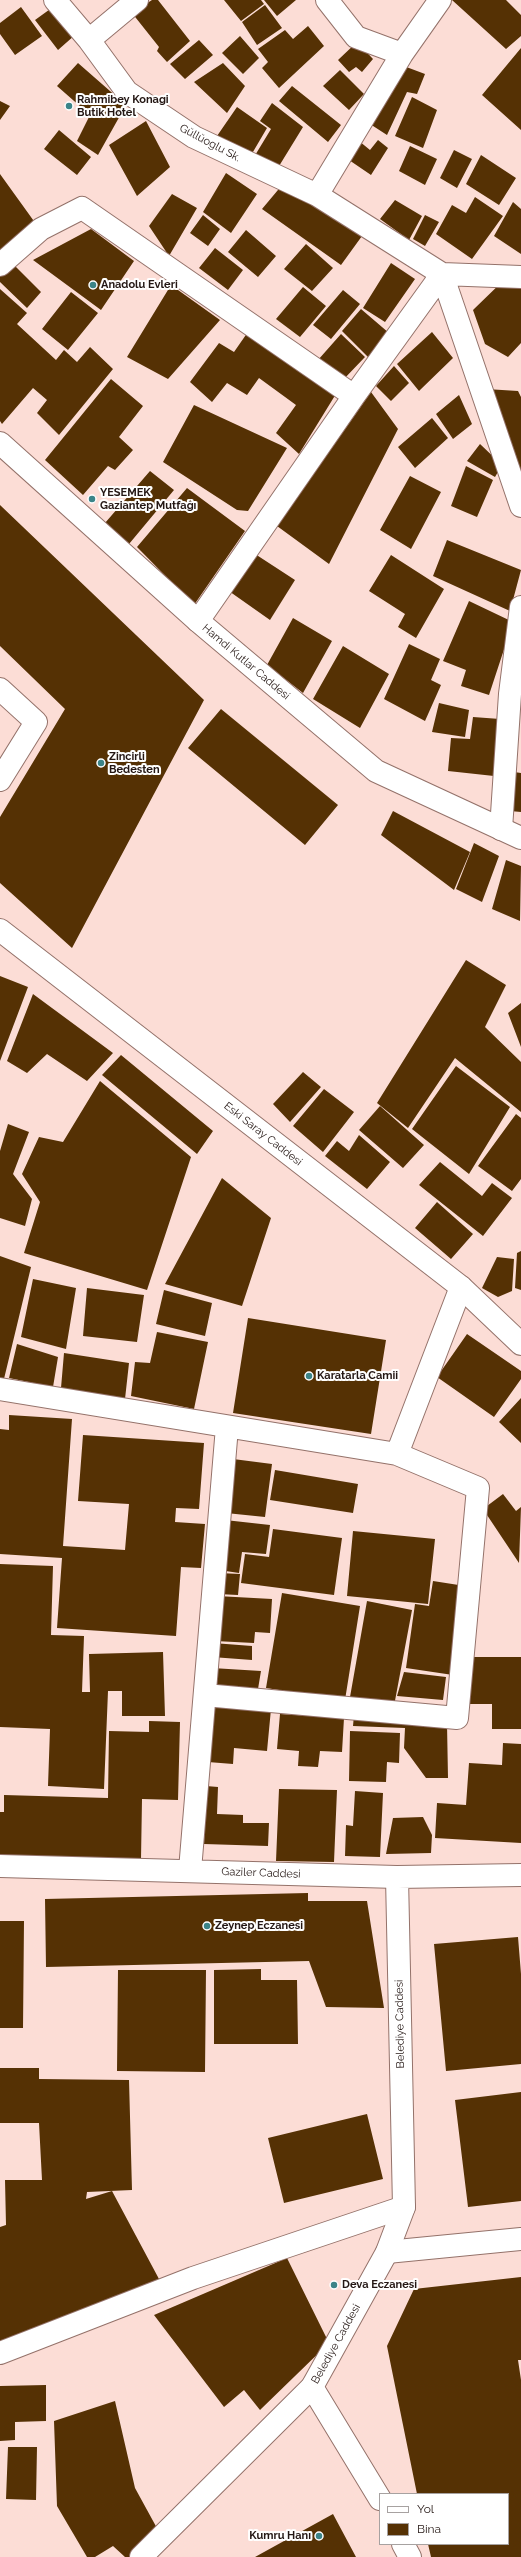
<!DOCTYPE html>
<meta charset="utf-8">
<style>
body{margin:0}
#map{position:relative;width:521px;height:2557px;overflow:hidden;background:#fcddd6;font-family:Raleway,sans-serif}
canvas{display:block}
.legend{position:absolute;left:379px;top:2493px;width:130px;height:52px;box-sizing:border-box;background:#fff;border:1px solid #a7a2a1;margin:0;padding:5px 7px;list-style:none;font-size:12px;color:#241714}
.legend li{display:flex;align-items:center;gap:8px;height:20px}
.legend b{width:20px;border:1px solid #a7a2a1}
</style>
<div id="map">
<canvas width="521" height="2557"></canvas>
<ul class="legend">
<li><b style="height:5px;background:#fff"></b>Yol</li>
<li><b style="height:11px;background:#553104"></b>Bina</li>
</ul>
</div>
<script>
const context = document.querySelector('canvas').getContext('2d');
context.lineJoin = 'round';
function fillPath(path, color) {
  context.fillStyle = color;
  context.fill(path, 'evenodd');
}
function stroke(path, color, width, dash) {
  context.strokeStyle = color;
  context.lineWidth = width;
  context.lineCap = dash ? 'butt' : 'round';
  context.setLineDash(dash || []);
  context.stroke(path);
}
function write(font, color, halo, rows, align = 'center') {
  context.font = font + ' Raleway,sans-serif';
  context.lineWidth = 4;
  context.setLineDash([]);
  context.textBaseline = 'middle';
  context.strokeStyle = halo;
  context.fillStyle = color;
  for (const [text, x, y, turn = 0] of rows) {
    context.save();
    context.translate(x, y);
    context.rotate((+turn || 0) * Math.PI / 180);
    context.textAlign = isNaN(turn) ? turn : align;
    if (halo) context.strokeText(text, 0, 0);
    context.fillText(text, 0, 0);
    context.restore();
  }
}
const building = new Path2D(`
 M152,0H158L190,41L167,62L157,51L159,47L132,13Z
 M224,0H261L264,4L241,21Z
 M264,0H296L277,16Z
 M452,0H506L521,15V36L506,49Z
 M265,5L282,28L257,45L242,22Z
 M21,7L42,36L15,55L0,34V23Z
 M53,7L75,35L58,50L35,20Z
 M308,26L324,46L279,88L262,68L268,62L258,49L285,30L293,39Z
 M240,36L259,58L243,74L222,53Z
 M199,40L213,55L185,79L170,64Z
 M357,42L373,59L362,72L356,67L349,72L338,60Z
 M521,48V130L482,95Z
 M78,63L126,105L98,155L77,141L90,115L57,86Z
 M223,63L245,86L227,113L194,82Z
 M401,65L425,74L417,94L407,92L387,135L370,124Z
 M340,70L364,94L349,110L323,86Z
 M292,86L341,125L328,142L279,101Z
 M412,97L437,110L423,148L395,136Z
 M0,101L10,106L0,120Z
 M272,103L303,127L276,171L254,157L271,129L260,121Z
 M237,107L267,128L250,157L217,136Z
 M146,121L170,167L137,196L109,145Z
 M59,130L91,157L77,175L44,149Z
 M378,140L388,148L371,175L349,160L359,141L370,150Z
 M410,146L437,159L425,185L399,171Z
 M454,150L472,159L457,188L440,178Z
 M481,155L516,178L499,205L466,184Z
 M226,173L257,194L231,233L203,212Z
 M0,174L36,224L0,254Z
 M283,184L362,236L341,265L262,209Z
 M172,194L197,208L169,256L149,226Z
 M475,197L503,216L472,259L436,234L452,205L466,213Z
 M395,200L422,216L409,240L380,219Z
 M513,202L521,209V254L494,236Z
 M203,215L220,229L208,246L190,233Z
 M425,215L439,222L425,246L413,239Z
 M91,229L134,261L101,310L33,260Z
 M246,230L276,256L258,277L228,252Z
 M306,244L333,268L312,291L284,269Z
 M215,248L243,270L228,290L199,268Z
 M391,263L415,279L385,322L363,308Z
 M13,264L41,292L27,308L0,282V276Z
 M507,277L521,288V343L508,357L485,344L473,310Z
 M171,285L220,320L168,379L127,357Z
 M303,287L326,306L300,337L276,319Z
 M0,289L27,313L17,324L56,360L64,350L77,362L90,347L113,369L59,435L37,413L47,400L33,388L2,424L0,421Z
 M343,290L360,304L331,339L313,325Z
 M71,292L98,313L68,350L42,329Z
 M361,309L389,333L368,357L342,331Z
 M250,329L339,389L299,454L276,433L296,405L259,378L247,395L227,383L212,402L190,382L219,343L234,352Z
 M432,332L453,358L419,391L397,364Z
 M341,334L365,357L342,381L318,360Z
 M394,366L409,383L391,401L376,386Z
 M111,379L143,406L119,437L133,450L115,470L108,466L83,495L45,460Z
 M486,389L518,391L521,397V473Z
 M371,392L398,429L329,564L277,526Z
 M459,395L472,424L453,439L436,414Z
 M194,405L287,448L248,511L237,510L163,462Z
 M432,418L448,438L415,468L398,447Z
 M480,444L502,465L495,477L467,461Z
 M466,466L493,480L477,517L451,506Z
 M150,471L174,490L129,544L105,523Z
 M410,476L441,492L411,549L380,530Z
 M187,488L245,531L194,605L137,547Z
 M0,505L204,700L72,948L0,883V817L65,709L0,646Z
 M447,540L521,570L510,611L433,576Z
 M252,552L295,580L270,620L226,589Z
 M391,555L444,589L416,638L398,627L405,614L369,591Z
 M469,601L513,622L489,695L461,686L466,670L443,661Z
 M293,618L332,641L303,693L267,665Z
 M409,644L440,659L431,680L441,685L425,721L384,699Z
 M343,646L389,674L360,728L313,699Z
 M439,703L469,710L465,737L432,732Z
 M221,709L338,805L305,845L188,748Z
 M473,717L500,719L494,776L448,771L451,738L470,739Z
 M514,772L521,773V812L510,811Z
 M393,811L470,852L454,890L381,835Z
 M474,843L499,856L482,902L456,889Z
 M506,860L521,866L520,921L492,909Z
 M466,960L506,985L485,1027L521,1062V1112L455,1058L408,1128L377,1103Z
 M0,976L28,987L0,1061Z
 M33,994L113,1053L87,1081L47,1054L27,1073L7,1061Z
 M521,1003V1047L508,1013Z
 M121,1055L213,1131L197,1154L102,1075Z
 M456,1066L510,1107L469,1174L412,1129Z
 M303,1072L321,1087L290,1122L273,1104Z
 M100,1081L191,1157L147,1290L24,1253L40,1202L22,1174L39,1137L63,1142Z
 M324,1089L354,1112L323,1152L293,1126Z
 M380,1106L424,1145L403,1168L359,1130Z
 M516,1114L521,1118V1179L512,1191L478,1166Z
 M8,1124L29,1132L13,1174L32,1199L25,1226L0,1218V1151Z
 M359,1135L390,1162L367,1189L325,1156L337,1141L349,1151Z
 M440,1162L482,1196L492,1183L512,1198L483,1236L419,1185Z
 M222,1178L271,1218L242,1306L165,1284Z
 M437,1202L473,1234L451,1259L415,1228Z
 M521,1251V1290L515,1288L517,1253Z
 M0,1256L31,1267L3,1383L0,1382Z
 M497,1257L514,1259L512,1291L498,1297L482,1288Z
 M33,1279L76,1288L66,1349L21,1337Z
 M87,1288L144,1295L137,1342L83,1336Z
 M164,1290L212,1303L205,1336L156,1324Z
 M248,1318L386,1340L371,1434L233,1413Z
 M157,1332L208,1342L194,1409L131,1396L135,1362L150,1363Z
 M467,1334L521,1371V1379L494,1417L437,1377Z
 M17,1344L58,1357L53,1387L9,1378Z
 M64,1353L129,1363L125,1399L61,1388Z
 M521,1398V1443L499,1422Z
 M9,1415L72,1419L63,1546L125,1550L129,1504L78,1501L83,1435L204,1443L199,1509L176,1508L175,1522L205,1524L201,1568L181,1567L176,1636L57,1628L62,1558L0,1554V1429L9,1430Z
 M233,1459L272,1464L265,1517L226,1513Z
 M275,1470L358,1484L353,1513L270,1500Z
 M503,1494L516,1511L521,1507L519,1563L483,1509Z
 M225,1520L270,1525L266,1554L242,1552L239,1573L219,1570Z
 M273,1529L342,1538L334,1595L241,1583L245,1554L269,1557Z
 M353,1531L435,1539L428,1604L347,1596Z
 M0,1564L53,1566L51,1635L84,1636L82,1692H90L89,1654L163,1652L165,1716H122V1691H108L104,1789L48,1786L50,1729L0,1727Z
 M219,1573L240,1574L238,1595L218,1594Z
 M433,1581L465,1586L453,1675L406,1668L415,1604L429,1606Z
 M282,1593L360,1606L345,1700L266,1688Z
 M217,1596L272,1599L270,1633L255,1632L254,1643L215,1641Z
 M367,1601L412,1610L394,1706L350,1697Z
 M213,1643L252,1646V1660L212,1657Z
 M468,1657H521V1729H492V1704H468Z
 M212,1668L261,1671L257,1695L209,1691Z
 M404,1672L446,1677L443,1700L397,1696Z
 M212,1705L271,1709L267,1751L234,1748L233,1764L208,1762Z
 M280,1714L344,1718L342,1752L320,1751L318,1767L298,1766L299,1751L277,1749Z
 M354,1715L447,1724L448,1778H426L404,1748L405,1728L353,1726Z
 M149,1721L180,1722L178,1800L142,1799L141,1859L0,1855V1812H4V1795L108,1798L109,1731L149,1732Z
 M350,1731L400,1733L399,1763L387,1762L386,1782L349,1781Z
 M503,1743L521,1744V1843L435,1838L437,1803L466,1805L469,1763L502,1765Z
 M206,1786L218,1787L217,1814L243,1815V1823H269L268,1846L204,1844Z
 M279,1789L337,1790L334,1862L276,1861Z
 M355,1791L383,1793L380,1857L345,1856L346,1825L353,1826Z
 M423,1817L432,1835L431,1853L386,1854L393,1818Z
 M308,1893V1901H367L384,2008L326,2007L309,1961L46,1967L45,1899Z
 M0,1921H24L23,2028H0Z
 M518,1937L521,1974V2064L446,2071L434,1944Z
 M261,1969V1980H297L298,2044H214V1970Z
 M118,1970H206L205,2072L117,2071Z
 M0,2068H39V2079L129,2080L132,2190L87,2192L86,2199L112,2191L159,2279L0,2342V2227L6,2225L5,2180H42L39,2123H0Z
 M521,2092V2201L468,2207L455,2100Z
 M367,2114L383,2179L284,2203L268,2138Z
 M287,2258L329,2343L260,2410L244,2390L224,2407L154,2315Z
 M521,2277V2360H518L521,2380V2557H431L428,2544H508V2494H417L387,2346L414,2289Z
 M46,2385V2421L15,2422V2440L0,2441V2386Z
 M115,2401L135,2488L158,2530L134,2557H125L113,2546L95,2557H87L57,2506L54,2421Z
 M8,2447H37L36,2500L6,2499Z
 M333,2514L356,2557H255Z`);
const street = new Path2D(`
 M55,0L89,40L127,92L194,137L317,195L442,274L521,277
 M327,0L356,37L402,54
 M89,40L137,0
 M317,195L402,54L440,0
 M0,265L41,229L82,208L354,396
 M442,274L521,506
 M198,621L354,396L442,274
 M0,689L36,722L0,780
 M501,829L510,694L521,607
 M0,1389L397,1454L478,1488L457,1718L205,1695
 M397,1454L461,1287
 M0,1866L397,1877
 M190,1870L227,1427
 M387,2252L521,2239
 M0,2353L193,2278L404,2207
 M312,2387L380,2499
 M403,2544L410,2557`);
const secondary = new Path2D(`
 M0,443L198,621L376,771L521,838
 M0,930L461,1287L521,1344
 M141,2557L312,2387L387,2252L404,2207L397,1877L521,1875`);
const markers = [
 [69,106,4,"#3b8488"],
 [93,285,4,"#3b8488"],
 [92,499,4,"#3b8488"],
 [101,763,4,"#3b8488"],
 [309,1376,4,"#3b8488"],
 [207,1926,4,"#3b8488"],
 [334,2285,4,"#3b8488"],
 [319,2536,4,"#3b8488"]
];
const poiNames = [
 ["Rahmibey Konagi",77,100],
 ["Butik Hotel",77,113],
 ["Anadolu Evleri",101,285],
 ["YESEMEK",100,493],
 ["Gaziantep Mutfağı",100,506],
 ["Zincirli",109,757],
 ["Bedesten",109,770],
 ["Karatarla Camii",317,1376],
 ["Zeynep Eczanesi",215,1926],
 ["Deva Eczanesi",342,2285],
 ["Kumru Hanı",311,2536,"right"]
];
const streetNames = [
 ["Güllüoglu Sk.",210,143,28],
 ["Hamdi Kutlar Caddesi",246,662,40],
 ["Eski Saray Caddesi",263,1134,38],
 ["Gaziler Caddesi",261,1873,2],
 ["Belediye Caddesi",400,2024,-91],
 ["Belediye Caddesi",336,2344,-61]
];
fillPath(building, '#553104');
stroke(street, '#94726a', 24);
stroke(secondary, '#94726a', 24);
stroke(street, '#fff', 22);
stroke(secondary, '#fff', 22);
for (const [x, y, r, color] of markers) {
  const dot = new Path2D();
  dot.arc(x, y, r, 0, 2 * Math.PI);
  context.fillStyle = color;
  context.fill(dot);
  stroke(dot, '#fff', 1.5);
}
write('bold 11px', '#241714', '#fff', poiNames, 'left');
write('11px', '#241714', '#fff', streetNames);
</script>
